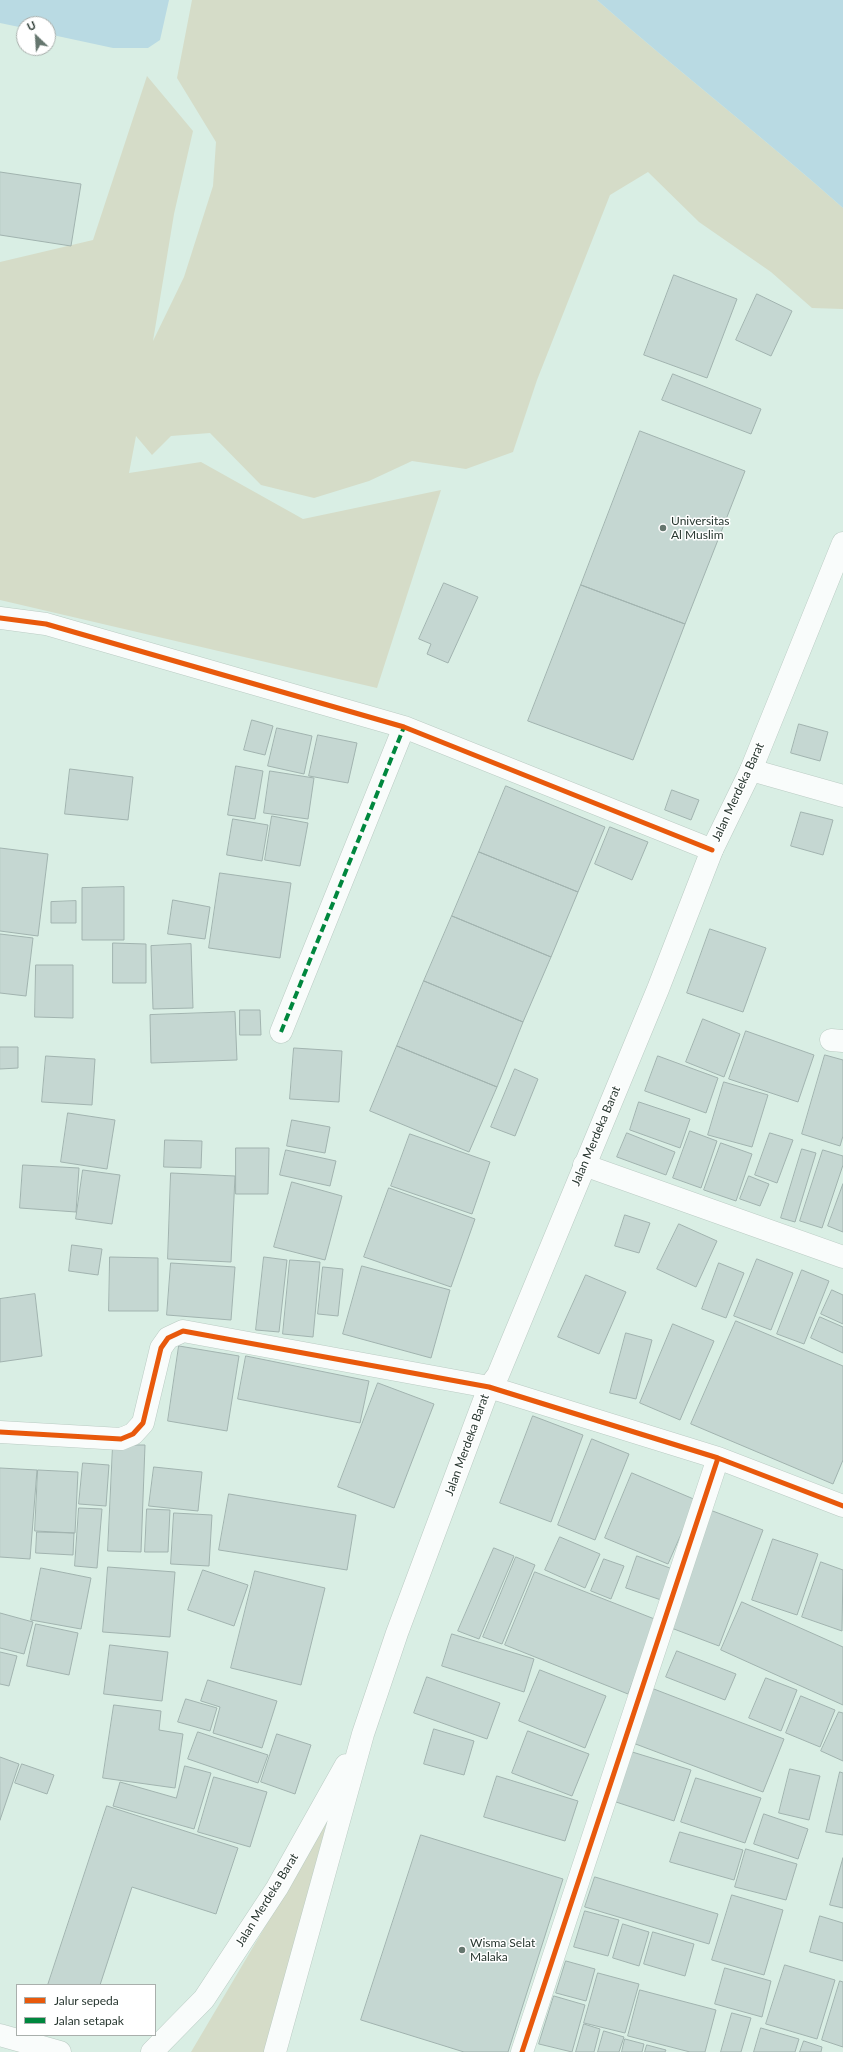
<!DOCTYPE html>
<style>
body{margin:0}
#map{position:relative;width:843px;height:2052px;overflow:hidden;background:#d9eee4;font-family:Lato,sans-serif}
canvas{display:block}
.legend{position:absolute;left:16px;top:1984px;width:140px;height:52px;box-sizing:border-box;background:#fff;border:1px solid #a9afac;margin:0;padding:5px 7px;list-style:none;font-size:12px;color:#27362f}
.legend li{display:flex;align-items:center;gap:8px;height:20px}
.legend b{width:20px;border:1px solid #a9afac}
.north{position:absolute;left:16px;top:16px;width:40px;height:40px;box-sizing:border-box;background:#fff;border:1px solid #a9afac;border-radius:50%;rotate:335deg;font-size:11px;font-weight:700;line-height:16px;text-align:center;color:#27362f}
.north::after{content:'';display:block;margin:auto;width:14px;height:18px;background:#65766e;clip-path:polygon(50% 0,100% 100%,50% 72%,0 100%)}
</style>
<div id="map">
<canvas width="843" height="2052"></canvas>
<ul class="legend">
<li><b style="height:5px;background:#e8590c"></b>Jalur sepeda</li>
<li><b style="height:5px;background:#00873e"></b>Jalan setapak</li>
</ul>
<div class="north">U</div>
</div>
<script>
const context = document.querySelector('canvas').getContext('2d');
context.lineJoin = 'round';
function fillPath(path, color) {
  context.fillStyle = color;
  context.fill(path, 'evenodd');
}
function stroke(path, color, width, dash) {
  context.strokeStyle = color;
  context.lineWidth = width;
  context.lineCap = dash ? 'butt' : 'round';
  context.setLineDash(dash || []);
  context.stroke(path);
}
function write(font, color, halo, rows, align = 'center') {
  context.font = font + ' Lato,sans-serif';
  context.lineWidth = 3;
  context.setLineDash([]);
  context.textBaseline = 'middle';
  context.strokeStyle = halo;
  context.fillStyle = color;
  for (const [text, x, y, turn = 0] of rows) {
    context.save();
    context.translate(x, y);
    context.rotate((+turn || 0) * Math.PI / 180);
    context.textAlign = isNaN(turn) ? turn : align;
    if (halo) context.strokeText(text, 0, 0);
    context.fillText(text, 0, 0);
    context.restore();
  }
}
const green = new Path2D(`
 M192,0H597C678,71 763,137 843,208V309L812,308L771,272L699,222L648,172L610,195L537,380L513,452L466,469L412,461L369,481L314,498L261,485L210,433L171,436L152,455L136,436L129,473L201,462L303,519L441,490L377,688L0,600V262L93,240L147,76L193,131L174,214L153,341L184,277L213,186L216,142L177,78Z
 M327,1822L265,2052H191Z`);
const water = new Path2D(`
 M0,0H169L160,40L148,48H113L48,34V24H24V28L0,23Z
 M597,0H843V208C763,137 678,71 597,0Z`);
const building = new Path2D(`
 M0,172L81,184L71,246L0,235Z
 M674,275L737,299L707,378L644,355Z
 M757,294L792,311L771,356L736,340Z
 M673,374L761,409L751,434L662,400Z
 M640,431L745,471L685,624L581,585Z
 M444,583L478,597L448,663L427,654L431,644L419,639Z
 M581,585L685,624L633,760L528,721Z
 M252,720L273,726L265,755L244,750Z
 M799,724L828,732L820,761L791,753Z
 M277,728L312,736L304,774L268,766Z
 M318,735L357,743L348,783L309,776Z
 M236,766L263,771L255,819L228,815Z
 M70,769L133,777L128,820L65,814Z
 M270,771L314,778L308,819L264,813Z
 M506,786L605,827L578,892L479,852Z
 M672,790L699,800L691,820L665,810Z
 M801,812L833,820L823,855L791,846Z
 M272,816L308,823L300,866L265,860Z
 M233,819L268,825L262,861L227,855Z
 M610,827L648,842L632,880L595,864Z
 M0,848L48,854L38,936L0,931Z
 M479,852L578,892L551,957L452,916Z
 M220,873L291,883L280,958L209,948Z
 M124,887V940H82V888Z
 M173,900L210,907L205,939L168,934Z
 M76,901V923H51V902Z
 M452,916L551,957L523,1022L424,981Z
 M710,929L766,948L743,1012L687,993Z
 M0,934L33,938L26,996L0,993Z
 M113,943L146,944V983H113Z
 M191,944L193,1008L153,1009L151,946Z
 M36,965H73V1018L35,1017Z
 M424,981L523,1022L497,1087L397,1046Z
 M240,1010H260L261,1035H240Z
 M235,1012L237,1060L151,1063L150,1015Z
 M703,1019L740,1034L724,1077L686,1062Z
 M746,1031L814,1055L798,1102L729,1079Z
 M397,1046L497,1087L469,1152L370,1111Z
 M0,1047H18V1068L0,1069Z
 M294,1048L342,1051L339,1102L290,1099Z
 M825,1055L843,1060V1136L840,1146L802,1134Z
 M46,1056L95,1059L92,1105L42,1102Z
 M658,1056L718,1078L706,1113L645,1091Z
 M515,1069L538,1079L515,1136L491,1127Z
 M724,1082L768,1095L752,1147L708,1135Z
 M639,1102L690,1119L680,1148L630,1130Z
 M68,1113L115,1120L107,1169L61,1162Z
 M292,1120L330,1127L325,1153L287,1146Z
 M690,1131L717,1141L701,1188L673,1178Z
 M627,1133L675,1152L666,1175L617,1157Z
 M770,1133L793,1140L777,1183L755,1175Z
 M410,1134L490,1162L472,1214L391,1186Z
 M165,1140L202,1141L201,1168L164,1167Z
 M721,1143L752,1154L736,1201L704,1190Z
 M236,1148H269L268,1194H236Z
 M802,1149L816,1153L795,1222L781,1218Z
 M286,1150L336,1161L330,1186L280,1175Z
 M823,1150L843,1156V1165L822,1228L800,1221Z
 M23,1165L79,1168L76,1212L20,1208Z
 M83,1170L120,1175L112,1224L76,1219Z
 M171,1173L235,1176L231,1262L168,1259Z
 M749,1176L769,1184L760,1206L740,1199Z
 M292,1182L342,1196L325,1260L274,1247Z
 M843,1184V1232L828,1226Z
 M389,1188L475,1219L451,1287L364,1257Z
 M625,1215L650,1223L639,1253L615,1246Z
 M679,1224L717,1241L696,1287L657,1269Z
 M72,1245L102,1249L98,1275L69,1271Z
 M110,1257L158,1258V1311H109Z
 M264,1257L287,1260L279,1332L256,1330Z
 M757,1259L793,1273L771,1330L734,1316Z
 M290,1260L320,1262L313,1337L283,1334Z
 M171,1263L235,1267L231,1320L167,1315Z
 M719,1263L744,1273L726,1318L702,1309Z
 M362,1266L450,1290L431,1358L343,1334Z
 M323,1267L343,1269L338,1316L318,1314Z
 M802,1270L829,1281L804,1344L777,1334Z
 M586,1275L626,1292L599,1354L558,1337Z
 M832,1290L843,1295V1324L821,1314Z
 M35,1294L42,1356L0,1362V1299Z
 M820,1317L843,1327V1353L811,1338Z
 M736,1321L843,1366V1460L833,1484L691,1424Z
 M673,1324L714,1341L680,1420L640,1403Z
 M626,1333L652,1340L636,1399L610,1393Z
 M179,1346L239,1356L227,1431L168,1421Z
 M246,1356L369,1381L360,1423L238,1399Z
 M378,1383L434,1404L394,1508L338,1487Z
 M533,1416L583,1435L551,1522L500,1503Z
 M592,1439L629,1454L595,1540L558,1525Z
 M113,1445H145L141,1552L108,1551Z
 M83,1463L109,1465L106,1506L79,1504Z
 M154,1467L202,1472L198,1511L149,1506Z
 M0,1468L37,1470L30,1559L0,1557Z
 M38,1470L78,1472L75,1533L35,1531Z
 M632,1473L696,1500L668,1564L605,1538Z
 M229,1494L356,1515L347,1570L219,1550Z
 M79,1508L102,1509L97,1568L75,1566Z
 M147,1509L170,1510L168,1552H145Z
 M710,1510L763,1530L719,1646L666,1626Z
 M174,1513L212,1515L209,1566L171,1564Z
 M37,1532L74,1533L73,1555L36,1553Z
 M560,1537L600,1554L585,1588L545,1570Z
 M773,1539L818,1554L797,1615L752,1600Z
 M494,1548L514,1556L479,1639L458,1631Z
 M637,1556L678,1571L667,1602L626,1588Z
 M516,1557L535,1565L502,1644L483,1637Z
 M604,1559L624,1566L611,1599L591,1591Z
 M821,1562L843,1570L842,1631L802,1617Z
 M108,1567L175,1572L170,1637L103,1632Z
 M41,1568L91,1578L81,1629L31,1620Z
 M203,1570L248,1585L234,1626L188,1610Z
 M255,1571L325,1588L301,1685L231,1668Z
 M535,1572L657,1620L628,1694L505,1645Z
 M742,1602L843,1647V1705L721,1650Z
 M0,1613L33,1622L24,1654L0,1648Z
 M36,1624L78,1633L69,1675L27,1666Z
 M452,1634L534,1659L524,1692L442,1666Z
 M110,1645L168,1652L162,1701L104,1694Z
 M677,1651L736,1674L725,1700L666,1677Z
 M0,1652L17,1656L9,1686L0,1684Z
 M540,1670L606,1696L585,1748L519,1721Z
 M427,1677L500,1703L487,1739L414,1713Z
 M766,1678L797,1690L781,1731L749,1718Z
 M208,1680L277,1701L262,1748L213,1733L220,1707L201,1701Z
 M646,1686L784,1739L763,1792L625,1740Z
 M801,1696L835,1710L820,1747L786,1733Z
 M186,1699L217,1708L210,1731L178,1722Z
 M114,1705L161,1711L159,1730L183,1734L175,1788L103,1778Z
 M839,1712L843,1713V1761L821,1751Z
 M434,1729L474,1741L464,1775L424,1764Z
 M528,1731L589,1754L572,1796L512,1773Z
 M198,1732L268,1755L258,1783L188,1759Z
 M277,1734L311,1745L295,1794L261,1782Z
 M629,1751L691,1770L674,1821L613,1801Z
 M0,1757L19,1764L0,1820Z
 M22,1764L54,1775L47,1794L15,1783Z
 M185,1766L211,1773L194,1829L113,1806L120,1782L176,1798Z
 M790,1769L820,1776L809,1820L779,1813Z
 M840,1772L843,1773V1835L826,1832Z
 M497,1776L578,1801L565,1841L484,1817Z
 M214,1777L267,1792L250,1847L198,1832Z
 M696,1778L761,1798L745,1843L681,1822Z
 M107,1806L238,1848L216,1914L132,1887L100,1985H48Z
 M764,1814L808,1829L798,1859L754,1844Z
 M680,1832L743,1850L734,1880L670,1862Z
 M421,1835L563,1879L508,2052H464L361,2020Z
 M746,1849L797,1864L786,1900L735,1887Z
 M843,1858V1908L830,1905Z
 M595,1877L718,1914L709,1944L585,1907Z
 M732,1895L783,1910L764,1975L712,1960Z
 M585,1911L619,1920L608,1956L574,1947Z
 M820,1916L843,1923V1961L810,1952Z
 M623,1924L649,1932L639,1966L613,1958Z
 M653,1932L694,1944L685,1976L644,1964Z
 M566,1961L595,1969L586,2001L556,1993Z
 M785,1965L835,1980L817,2039L766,2024Z
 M725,1968L771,1981L762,2017L715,2004Z
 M598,1973L639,1984L625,2033L584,2023Z
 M840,1981L843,1982V2047L822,2040Z
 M640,1990L716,2010L705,2052H690L628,2036Z
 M554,1996L585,2005L572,2052L539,2044Z
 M732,2013L751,2018L741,2052H721Z
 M584,2024L600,2029L594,2052H576Z
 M761,2028L799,2039L795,2052H754Z
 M604,2031L624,2037L619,2052H598Z
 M625,2039L644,2044L642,2052H622Z
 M804,2041L822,2047L821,2052H800Z
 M647,2045L666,2050L665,2052H645Z`);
const street = new Path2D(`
 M0,618L46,624L404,727L712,850
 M751,770L843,796
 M281,1032L404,727
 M831,1040L843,1041
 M584,1165L843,1257
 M0,1432L121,1439L133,1434L143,1423L161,1348L168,1338L183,1331L489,1387L718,1458L843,1506
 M522,2052L718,1458`);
const secondary = new Path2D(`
 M152,2052L204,1999L277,1888L346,1765
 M275,2052L363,1734L397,1633L489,1387L498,1375L658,989L712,850L751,770L843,543`);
const highway = new Path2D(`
 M0,2035L60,2052`);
const quiet = new Path2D(`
 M281,1032L404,727`);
const cycleway = new Path2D(`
 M0,618L46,624L404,727L712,850
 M0,1432L121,1439L133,1434L143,1423L161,1348L168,1338L183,1331L489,1387L718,1458L843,1506
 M522,2052L718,1458`);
const markers = [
 [663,528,4,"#65766e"],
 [462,1950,4,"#65766e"]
];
const poiNames = [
 ["Universitas",671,521],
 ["Al Muslim",671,535],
 ["Wisma Selat",470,1943],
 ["Malaka",470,1957]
];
const streetNames = [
 ["Jalan Merdeka Barat",738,792,-65],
 ["Jalan Merdeka Barat",596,1136,-67],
 ["Jalan Merdeka Barat",467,1445,-70],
 ["Jalan Merdeka Barat",267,1900,-58]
];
fillPath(green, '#d5dcc8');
fillPath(water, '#b9dae3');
fillPath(building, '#c5d7d2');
stroke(building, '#a1b3af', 1);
stroke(street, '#bacbc3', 23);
stroke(secondary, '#bacbc3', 23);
stroke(highway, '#bacbc3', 23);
stroke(street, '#f9fcfb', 22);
stroke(secondary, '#f9fcfb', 22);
stroke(highway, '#f9fcfb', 22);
stroke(quiet, '#00873e', 4, [8, 4]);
stroke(cycleway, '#e8590c', 5);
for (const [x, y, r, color] of markers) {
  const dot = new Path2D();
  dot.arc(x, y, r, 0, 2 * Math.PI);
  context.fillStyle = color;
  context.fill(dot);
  stroke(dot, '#fff', 1.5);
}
write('12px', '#27362f', '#fff', poiNames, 'left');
write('12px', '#27362f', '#fff', streetNames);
</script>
